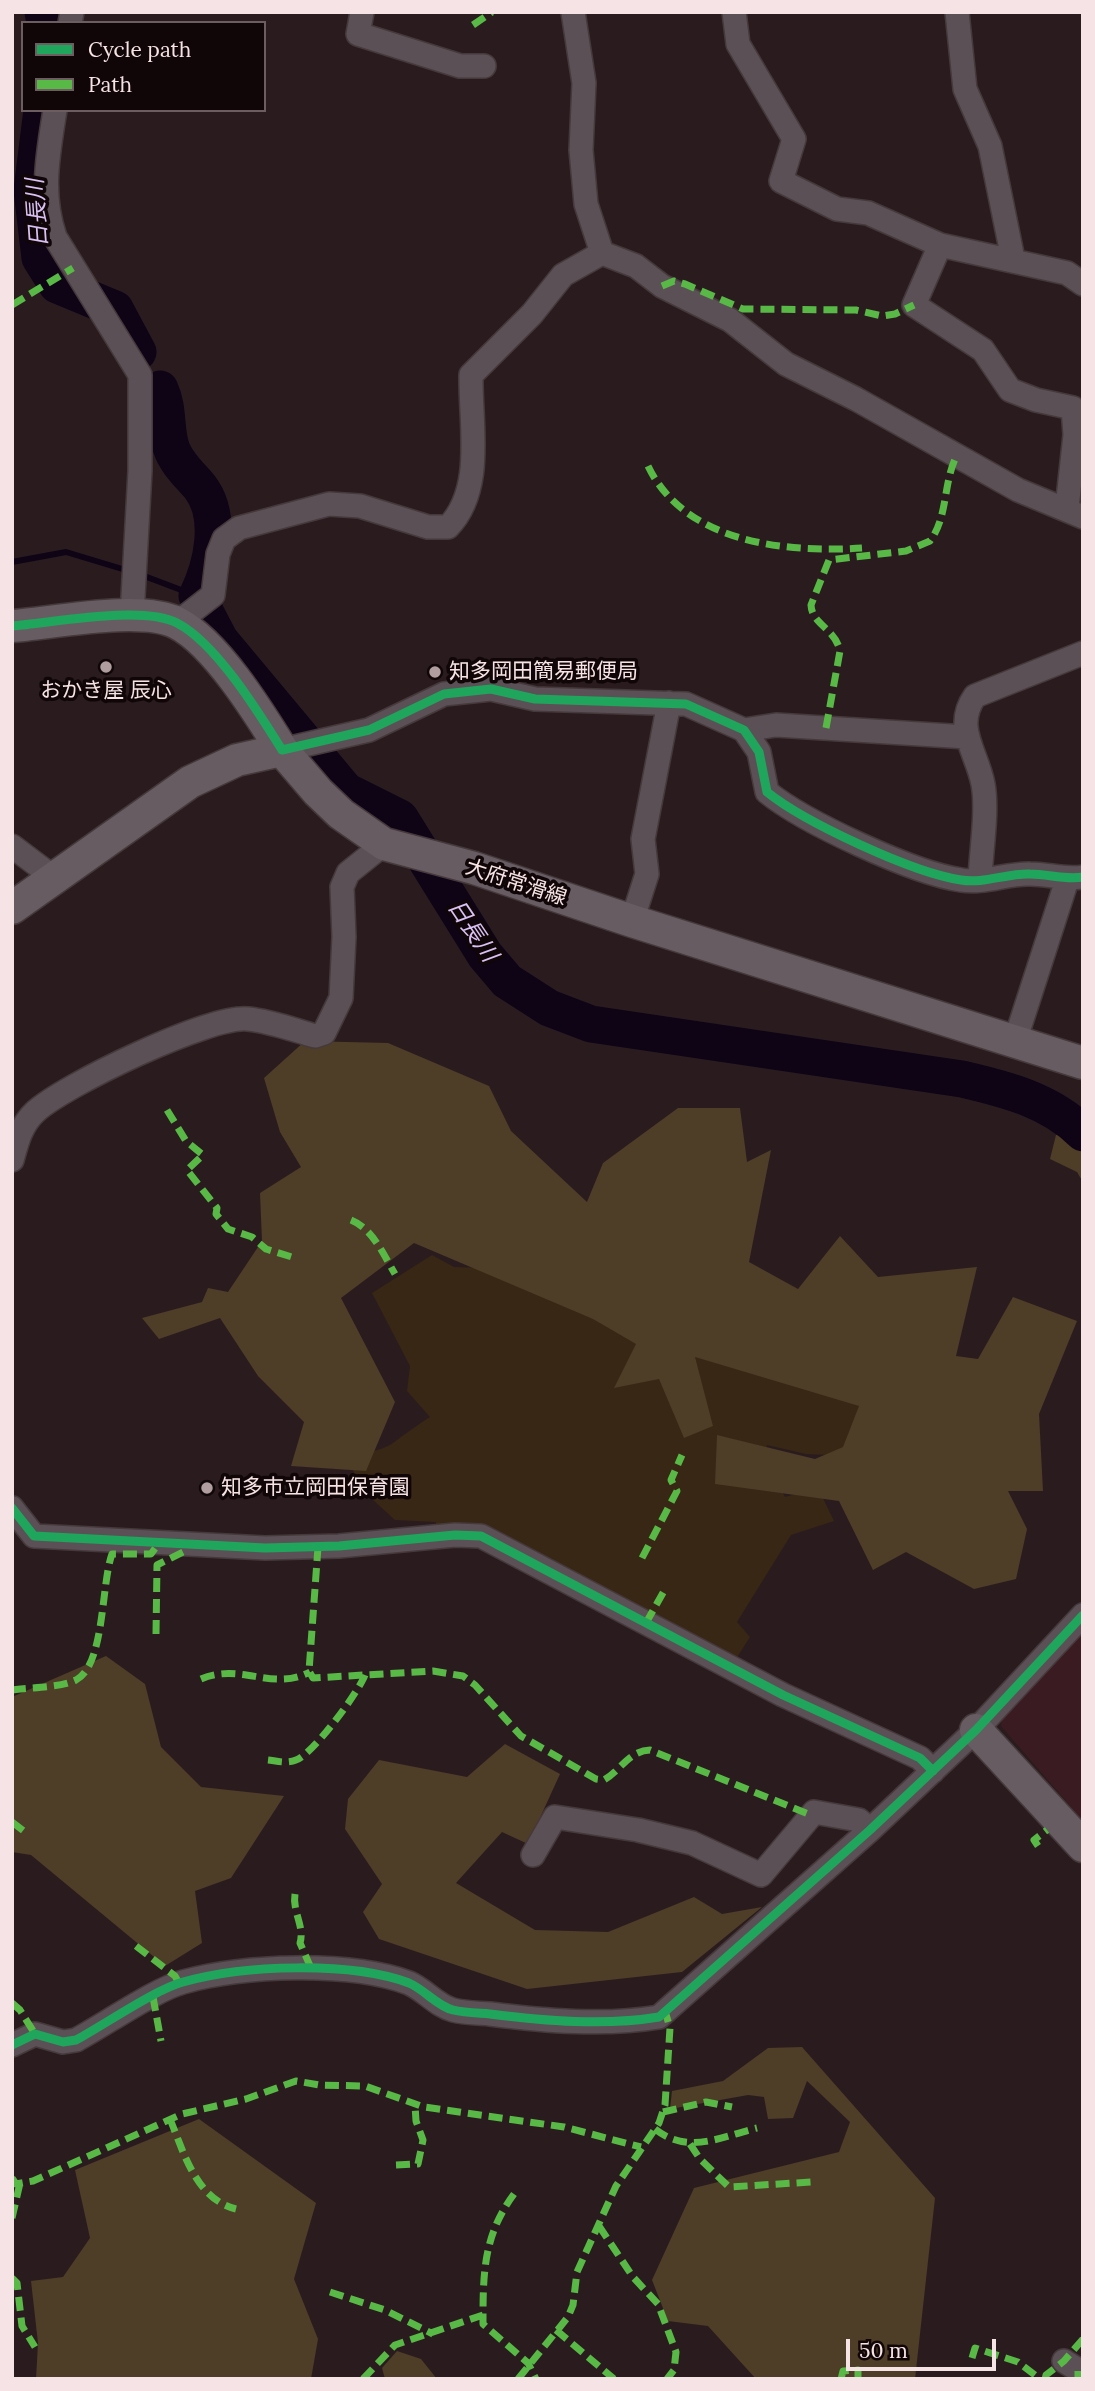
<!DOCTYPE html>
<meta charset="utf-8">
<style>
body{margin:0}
#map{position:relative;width:1095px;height:2391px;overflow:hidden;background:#2a1c1e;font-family:Lora,serif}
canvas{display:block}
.frame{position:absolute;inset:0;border:14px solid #f6e3e5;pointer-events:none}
.legend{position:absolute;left:21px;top:21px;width:245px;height:91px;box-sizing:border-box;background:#100607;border:2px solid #6c5e60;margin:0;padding:9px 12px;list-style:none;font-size:21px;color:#f6e3e5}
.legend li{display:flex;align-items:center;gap:14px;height:35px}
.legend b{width:35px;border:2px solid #6c5e60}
.scale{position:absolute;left:846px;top:2339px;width:150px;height:32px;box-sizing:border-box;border:4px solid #f6e3e5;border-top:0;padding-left:9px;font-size:21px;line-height:24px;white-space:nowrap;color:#f6e3e5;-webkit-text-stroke:5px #100607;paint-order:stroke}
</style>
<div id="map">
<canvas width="1095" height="2391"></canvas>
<div class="frame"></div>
<ul class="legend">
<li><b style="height:9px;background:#20a55d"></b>Cycle path</li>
<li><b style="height:9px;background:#58b947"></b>Path</li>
</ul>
<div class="scale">50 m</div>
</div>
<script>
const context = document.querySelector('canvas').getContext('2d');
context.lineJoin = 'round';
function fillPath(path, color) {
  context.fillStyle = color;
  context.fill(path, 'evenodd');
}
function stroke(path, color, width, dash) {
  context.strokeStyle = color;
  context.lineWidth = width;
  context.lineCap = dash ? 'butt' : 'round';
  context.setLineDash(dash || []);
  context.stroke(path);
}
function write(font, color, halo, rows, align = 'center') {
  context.font = font + ' Lora,"Noto Sans JP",serif';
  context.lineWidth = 7;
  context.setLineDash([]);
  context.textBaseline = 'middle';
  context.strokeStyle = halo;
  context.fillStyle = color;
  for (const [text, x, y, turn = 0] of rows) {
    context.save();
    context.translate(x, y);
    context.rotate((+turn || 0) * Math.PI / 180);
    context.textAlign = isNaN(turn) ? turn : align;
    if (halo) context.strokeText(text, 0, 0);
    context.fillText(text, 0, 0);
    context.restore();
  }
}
const built = new Path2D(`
 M1083,1630V1821L1001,1726L1003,1711Z`);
const green = new Path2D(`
 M432,1255L454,1267L488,1268L861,1396L858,1440L829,1455L806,1454L767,1445L758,1483L778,1484L785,1497L818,1488L834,1521L791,1535L737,1622L750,1637L734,1662L436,1528V1522L395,1520C376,1502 354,1487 351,1460C363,1452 382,1451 393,1443C405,1434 417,1425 430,1417L407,1391L410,1366L372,1293Z`);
const forest = new Path2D(`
 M305,1041L388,1043L489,1086L511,1131L587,1202L603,1163L678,1108H740L747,1162L771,1150L749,1262L798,1289L840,1236L878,1277L977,1267L956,1356L978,1359L1013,1297L1077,1321L1039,1414L1043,1491H1008L1027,1529L1016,1579L974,1589L906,1552L873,1570L839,1501L715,1484L717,1435L815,1459L843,1447L859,1406L695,1357L713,1426L684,1438L659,1379L614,1388L636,1344L593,1319L414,1243L341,1298L395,1402L366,1471L291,1466L304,1422L258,1376L220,1318L159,1339L142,1318L202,1302L208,1288L228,1292L262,1241L260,1193L301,1167L280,1132L264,1078Z
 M1073,1130L1083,1140V1182L1077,1172L1050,1159L1056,1135Z
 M106,1656L145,1684L161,1747L201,1787L284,1796L231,1878L195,1891L202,1943L165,1966L31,1855L12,1852V1697Z
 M505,1744L560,1774L528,1844L502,1832L456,1883L535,1930L608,1932L694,1897L722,1914L762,1907L682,1972L527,1989L379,1939L363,1912L382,1884L345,1829L348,1799L379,1760L467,1777Z
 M802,2047L935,2198L915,2379H756L708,2326L668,2321L652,2280L694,2188L839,2152L850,2122L807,2081L793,2118L768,2119L764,2097L748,2095L670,2109L672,2091L723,2081L768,2048Z
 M199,2119L316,2203L294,2279L318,2339L311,2379H36L38,2343L31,2281L63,2277L90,2238L75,2170Z
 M397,2351L421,2359L437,2379H385L382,2368Z`);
const stream = new Path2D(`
 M12,562L66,552L129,571
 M139,574L197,596`);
const river = new Path2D(`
 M43,12L45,23
 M42,110L32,190L40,258L57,285L115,309L138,352
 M160,389C169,409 165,427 171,447C176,463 190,475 200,487C223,517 212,565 197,596L220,640L346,791L400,818L485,955L507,981L549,1008L591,1024L962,1079C1005,1089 1050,1100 1083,1133`);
const street = new Path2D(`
 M362,12L358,34L460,66H484
 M573,12L584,83L581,150L586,204L602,253
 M734,12L738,44L794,139L781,181L837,209L868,213L940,245
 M957,12L965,89L990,146L1013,259
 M70,23L72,12
 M55,110C48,155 40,193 55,237L140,375V471L132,615
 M602,253L636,266L662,286L730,320L786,364L856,399L1018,490L1083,517
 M1067,508L1075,435L1073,408L1036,400L1010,390L983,350L914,305L940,245L1067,273L1083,284
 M177,623L213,595L218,554L224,539L239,528L329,504L360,506L428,527H448C485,489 470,424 471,375L532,314L563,275L602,253
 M744,730L776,725L967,737
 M282,750L369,730L444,694L491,689L535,699L686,704L744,730L759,752L767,792C804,822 913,873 961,880C983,884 1008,873 1030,874C1049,874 1064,880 1083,877
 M12,846L53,877
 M980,879C981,851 988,811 983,784C977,752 953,727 975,696L1083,653
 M632,921L647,874L643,839L669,703
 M1015,1041L1067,880
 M12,1160C17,1142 21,1125 35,1112C64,1085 210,1015 248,1019C270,1021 294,1030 315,1036L324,1033L341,998L344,937L342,887L348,873L384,844
 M12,1508L34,1536L265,1548L339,1546L455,1535L481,1536L783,1695L920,1758L933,1771
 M533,1855L555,1817L638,1830L692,1843L761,1875L814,1812L859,1820L870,1830
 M12,2045L35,2034L63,2042L76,2040C104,2025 156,1989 183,1982C244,1965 349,1961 409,1983C425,1990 437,2006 453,2010C465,2013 478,2013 490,2014C545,2021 605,2026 659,2017L870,1830L976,1730L1083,1615
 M1064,2361L1083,2373`);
const secondary = new Path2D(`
 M12,626C53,623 141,605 177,623C216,643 259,713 282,750
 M12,908L190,782L237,760L282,750L318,792L341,814L384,844L474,868L632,921L1083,1063
 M976,1730L1083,1846`);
const quiet = new Path2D(`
 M473,25L492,12
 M662,286L674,281L685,284L743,309L856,310L882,316L895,314L914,305
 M12,305L73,268
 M648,466C685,543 785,553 862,548
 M826,728L840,651C835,628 812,625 811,605L829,560L906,551L930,541C948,517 943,484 956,457
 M167,1110L186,1141L203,1155L187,1170L217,1208L216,1214L228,1229L252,1237L266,1249L295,1258
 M351,1220C373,1229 383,1254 395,1274
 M318,1547L309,1671L313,1678L433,1671L463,1676L475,1685L521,1736L596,1779L604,1780C621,1770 629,1751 650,1750L811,1815
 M642,1558L677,1491L671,1480L682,1455
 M646,1623L664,1591
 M156,1634L157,1565L187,1550V1545
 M201,1679C242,1662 271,1692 310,1672
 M12,1690C31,1687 59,1688 76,1680C105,1665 101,1584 112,1554H151L159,1543
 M268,1760C277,1761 287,1764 296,1760C313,1754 358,1693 365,1675
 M12,1822L25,1832
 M1038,1846L1034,1840L1047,1830
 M295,1894C292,1911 305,1927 300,1943L311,1968
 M136,1946L175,1976L179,1983
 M153,1997L161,2041
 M12,2003L20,2010L35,2034
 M663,2112L706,2102L732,2107
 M170,2119C184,2153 196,2199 236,2209
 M655,2129C688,2155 720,2137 757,2128
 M690,2144L700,2159L729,2187L812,2182
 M396,2165L418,2164L423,2140L416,2121L415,2105
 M12,2178L16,2184L33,2181L182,2114L246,2099L296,2081L319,2085L365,2086L424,2107L564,2127L641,2147
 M514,2194C483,2236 483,2274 483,2324L528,2363L536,2379
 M12,2218L20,2183
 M599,2226L633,2277L658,2304L676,2352L674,2370L667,2379
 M12,2278L17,2283L22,2326L35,2347
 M330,2292L385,2310L433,2334
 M556,2330L614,2379
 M972,2358L975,2348L1018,2362L1040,2379
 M363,2379L395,2345L483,2315
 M518,2379L568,2317L573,2305L577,2272L616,2186L659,2123L665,2105L670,2028L665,2011
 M841,2379L843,2371L858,2370V2379
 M1045,2379L1046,2375L1064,2361L1083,2339
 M1078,2379V2371`);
const cycleway = new Path2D(`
 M12,626C53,623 141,605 177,623C216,643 259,713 282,750L369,730L444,694L491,689L535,699L686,704L744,730L759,752L767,792C804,822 913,873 961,880C983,884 1008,873 1030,874C1049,874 1064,880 1083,877
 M12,1508L34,1536L265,1548L339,1546L455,1535L481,1536L783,1695L920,1758L933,1771
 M12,2045L35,2034L63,2042L76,2040C104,2025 156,1989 183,1982C244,1965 349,1961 409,1983C425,1990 437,2006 453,2010C465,2013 478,2013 490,2014C545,2021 605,2026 659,2017L870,1830L976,1730L1083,1615`);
const markers = [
 [106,667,7,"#af9d9f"],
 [435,672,7,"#af9d9f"],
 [207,1488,7,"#af9d9f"]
];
const poiNames = [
 ["知多岡田簡易郵便局",449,672],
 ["おかき屋 辰心",106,691,"center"],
 ["知多市立岡田保育園",221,1488]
];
const streetNames = [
 ["大府常滑線",516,883,18]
];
const waterNames = [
 ["日長川",38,213,-94],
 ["日長川",472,931,56]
];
fillPath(built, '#3a1b21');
fillPath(green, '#372714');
fillPath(forest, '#4e3d27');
stroke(stream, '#0e0416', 6);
stroke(river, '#0e0416', 37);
stroke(street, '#46393b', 26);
stroke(secondary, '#46393b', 35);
stroke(street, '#5b5056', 23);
stroke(secondary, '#685c63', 32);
stroke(quiet, '#58b947', 7, [14, 7]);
stroke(cycleway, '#20a55d', 9);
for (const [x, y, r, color] of markers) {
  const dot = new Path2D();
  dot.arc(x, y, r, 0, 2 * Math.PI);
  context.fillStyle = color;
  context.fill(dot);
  stroke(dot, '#100607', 2.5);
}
write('21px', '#f6e3e5', '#100607', poiNames, 'left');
write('21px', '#f6e3e5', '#100607', streetNames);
write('italic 23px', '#dac1f5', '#100607', waterNames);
</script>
